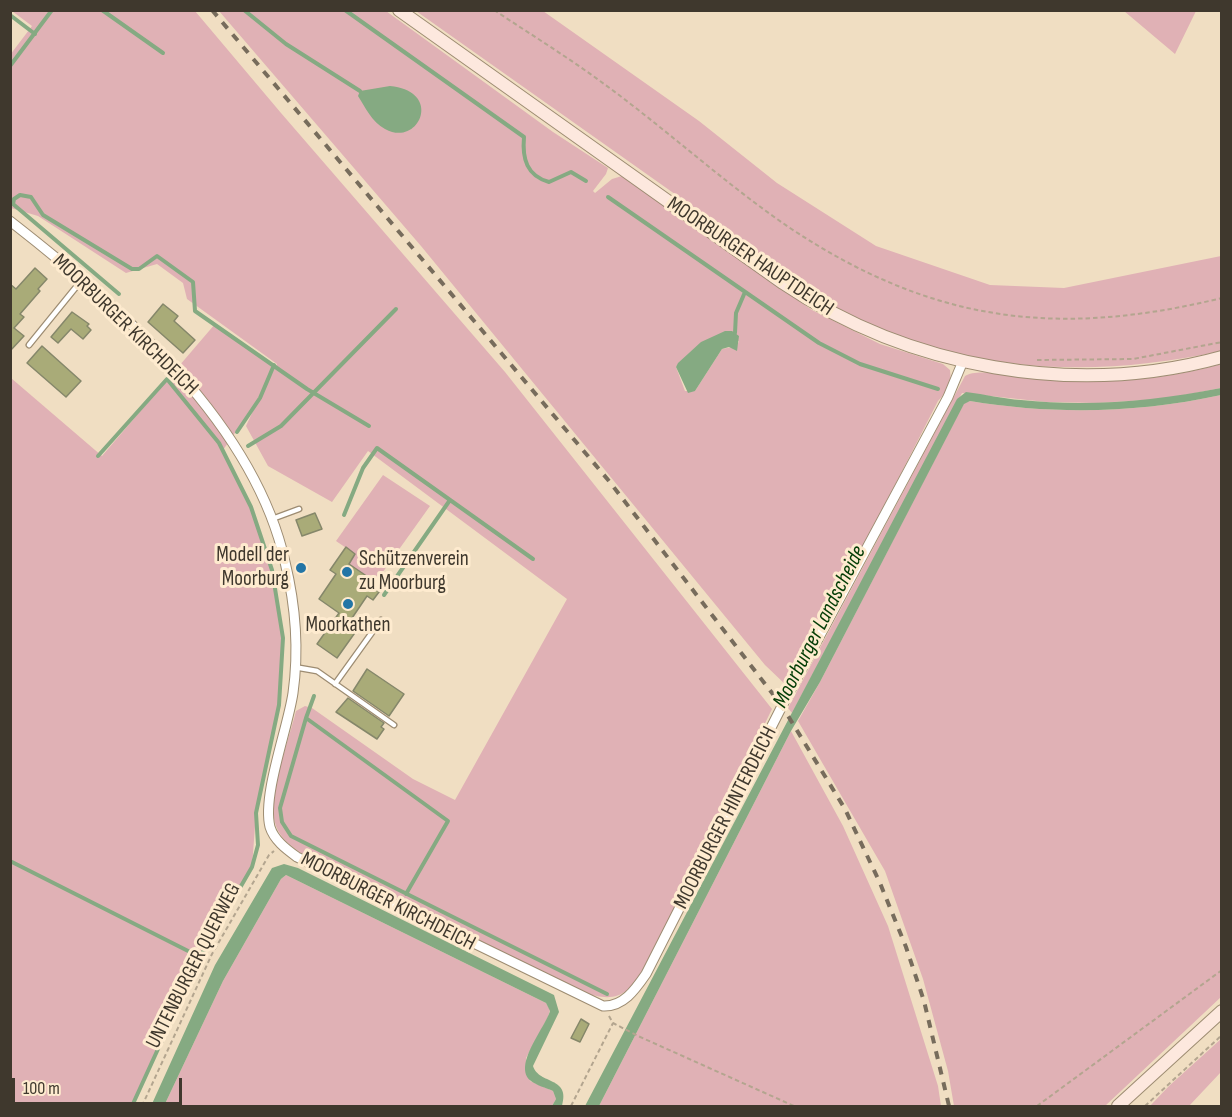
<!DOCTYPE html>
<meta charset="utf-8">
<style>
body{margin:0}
#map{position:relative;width:1232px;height:1117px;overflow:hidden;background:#f0dec2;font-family:"Sofia Sans Condensed",sans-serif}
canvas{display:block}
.frame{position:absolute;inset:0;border:12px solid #3f382d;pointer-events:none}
.scale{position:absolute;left:12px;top:1078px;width:170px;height:27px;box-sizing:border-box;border:3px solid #3f382d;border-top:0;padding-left:8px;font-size:18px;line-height:21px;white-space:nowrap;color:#3f382d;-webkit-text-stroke:4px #feebcf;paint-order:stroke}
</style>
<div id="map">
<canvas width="1232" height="1117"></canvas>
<div class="frame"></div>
<div class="scale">100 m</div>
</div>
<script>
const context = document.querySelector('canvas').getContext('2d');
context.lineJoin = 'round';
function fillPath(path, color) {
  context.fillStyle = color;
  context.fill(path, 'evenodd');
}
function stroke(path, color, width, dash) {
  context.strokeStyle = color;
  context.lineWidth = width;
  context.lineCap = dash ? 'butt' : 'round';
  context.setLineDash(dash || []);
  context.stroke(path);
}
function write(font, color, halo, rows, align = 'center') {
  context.font = font + ' "Sofia Sans Condensed",sans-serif';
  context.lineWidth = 6;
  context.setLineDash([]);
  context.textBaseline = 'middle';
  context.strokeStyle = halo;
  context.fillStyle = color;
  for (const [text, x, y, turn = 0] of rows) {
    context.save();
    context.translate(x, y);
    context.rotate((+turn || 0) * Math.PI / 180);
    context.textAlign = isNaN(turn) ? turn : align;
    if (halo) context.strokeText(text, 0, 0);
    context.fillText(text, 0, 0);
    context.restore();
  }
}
const green = new Path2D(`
 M12,11H195L281,113L505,372L772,709L645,969C626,997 615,1003 582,992L301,853C291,846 280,838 276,826C266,798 289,740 296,711L305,706L312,708L413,779L455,800L567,599L368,451L332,502L268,466L246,426L258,400L223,450L251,507L272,570L283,638L279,705L256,813L252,867L200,957L132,1106H11V378L102,456L215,324L273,364L261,394L277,364L187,299L183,283L157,264L126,273L38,216L11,208L10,55L32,26Z
 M219,11H386L553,132L608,168L606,174L593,191L595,193L612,179L622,176L812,310L880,344L943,364L950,370C952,383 947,392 938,401L807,657L787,686L765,665L421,246ZM739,341L737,346L722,349L695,391H685L676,367C702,339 702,342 739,341Z
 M416,11H543L699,121L777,183L876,246L990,285L1064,288L1221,256V351C1083,381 953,372 827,304L830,298L788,274Z
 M1124,11H1196L1175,54Z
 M1221,364V388L1164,399L1097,403L1046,402L962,393L792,713L788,708L965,376C978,367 1021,378 1038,379C1098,384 1163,381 1221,364Z
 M1221,395V997L1105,1106H954L948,1071L923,979L885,871L798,721L820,682L964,403L970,401C1055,415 1138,413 1221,395Z
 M383,475L430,506L375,583L349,564L355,554L336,541Z
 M791,731L843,826L888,926L938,1086L941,1106H599Z
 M286,875L546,1003L550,1010L548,1017L526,1058L530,1081L553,1091L556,1099L552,1106H164L223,981L281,879Z
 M1221,1039V1072L1189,1106H1150L1169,1086Z`);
const water = new Path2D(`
 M390,86C444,91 419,148 385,129C372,122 365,107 358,96L360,91Z
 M725,331H732L739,336L737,351L729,347L722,349L695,391L688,393L676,367L678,363L701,342Z
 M1221,388V395C1138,413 1055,415 970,401L964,404L820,682L791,731L599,1106H585L957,399L966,392C985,394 1003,399 1021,400C1088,407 1155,401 1221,388Z
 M284,864L298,868L554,995L559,1012L533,1066C539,1085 571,1076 562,1106H552L556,1099L553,1091C546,1088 536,1085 531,1081C512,1066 545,1028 550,1011L546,1003L286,875L281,879L223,981L164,1106H151L215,965L272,868Z`);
const stream = new Path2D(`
 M102,10L163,53
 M244,10L286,44L360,91
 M345,10L524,137C522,159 527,176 549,182L571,172L586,181
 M10,15L35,34
 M10,66L52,10
 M608,197L819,343L860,364L938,389
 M119,294L13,204L14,199L20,195L31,197L43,215L132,269H139L157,256L193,282L195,311L307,389L369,426
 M735,333L736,313L745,292
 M237,432L260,398L274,365
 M248,446L281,426L396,309
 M98,456L167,379L219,443L251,507L272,570L283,638L279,705L256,813L258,845L252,867L200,957
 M344,515L363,468L377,448L533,559
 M384,595L450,500
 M306,718L314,696
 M10,861L200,957L132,1106
 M406,894L448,821L306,718L280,808L282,822L291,836L607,994`);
const building = new Path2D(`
 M35,268L47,279L38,289L40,291L20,314L24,317L14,328L24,336L10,351V284L16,289Z
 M163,304L178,316L174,321L195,340L183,353L148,322Z
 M72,312L89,324L87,326L91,330L83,339L71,329L58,343L51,337Z
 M42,346L81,381L66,397L27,363Z
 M315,513L322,529L302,536L296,520Z
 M346,547L355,554L349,564L368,577L364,582L379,592L373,600L367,596L350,621L359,627L337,658L317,644L339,613L319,599L336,574L330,570Z
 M367,669L404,694L389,716L353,691Z
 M348,698L384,723L381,727L384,729L377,739L336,712Z
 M581,1019L589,1024L580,1042L571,1038Z`);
const path = new Path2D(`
 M494,10C530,34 566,56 600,81C665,128 724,183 790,228C933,323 1057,338 1222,298
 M1037,360L1133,359L1222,342
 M609,1016L613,1023L638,1036L794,1106
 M142,1106L212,954L269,855L274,851
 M571,1106L613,1023
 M1037,1106L1222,970
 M1145,1106L1222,1035`);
const lane = new Path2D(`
 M29,345L81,281
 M272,519L299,509
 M294,667L317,671L394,725
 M335,684L381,620`);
const street = new Path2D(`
 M10,221C119,306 254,422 285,562C295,603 299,650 293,693C288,728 262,795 270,827C274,840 286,849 297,857L603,1006C623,1007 635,990 646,974L782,706L948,397L963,361`);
const secondary = new Path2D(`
 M399,10L783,283C909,368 1074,398 1222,357
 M1118,1106L1222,1011`);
const rail = new Path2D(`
 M212,10L609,481L782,706L845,809L880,883L906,947L924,1001L949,1106`);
const markers = [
 [301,568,6,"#2375a6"],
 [347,572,6,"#2375a6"],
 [348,604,6,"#2375a6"]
];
const streetNames = [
 ["MOORBURGER HAUPTDEICH",750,257,34],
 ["MOORBURGER KIRCHDEICH",125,325,44],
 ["MOORBURGER HINTERDEICH",726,818,-63],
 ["MOORBURGER KIRCHDEICH",388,902,27],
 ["UNTENBURGER QUERWEG",194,966,-63]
];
const poiNames = [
 ["Modell der",289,556],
 ["Moorburg",289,580],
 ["Schützenverein",359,560,"left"],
 ["zu Moorburg",359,584,"left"],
 ["Moorkathen",348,626,"center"]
];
const waterNames = [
 ["Moorburger Landscheide",820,627,-63]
];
fillPath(green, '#e0b1b5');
fillPath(water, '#85aa82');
stroke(stream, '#85aa82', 4);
fillPath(building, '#a9ab78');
stroke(building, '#85876a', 1.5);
stroke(lane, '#9d8c72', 7);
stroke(street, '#9d8c72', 11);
stroke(secondary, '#9d8c72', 14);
stroke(path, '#b3a58f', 2, [4.5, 3]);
stroke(lane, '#fff', 4.5);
stroke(street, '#fff', 9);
stroke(secondary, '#fde8de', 12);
stroke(rail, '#776c5c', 4, [8, 8]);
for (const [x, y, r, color] of markers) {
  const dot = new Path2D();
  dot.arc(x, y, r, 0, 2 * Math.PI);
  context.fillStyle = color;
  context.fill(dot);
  stroke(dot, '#feebcf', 2);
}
write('21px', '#3f382d', '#feebcf', streetNames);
write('21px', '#3f382d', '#feebcf', poiNames, 'right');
write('italic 22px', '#033c05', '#feebcf', waterNames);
</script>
